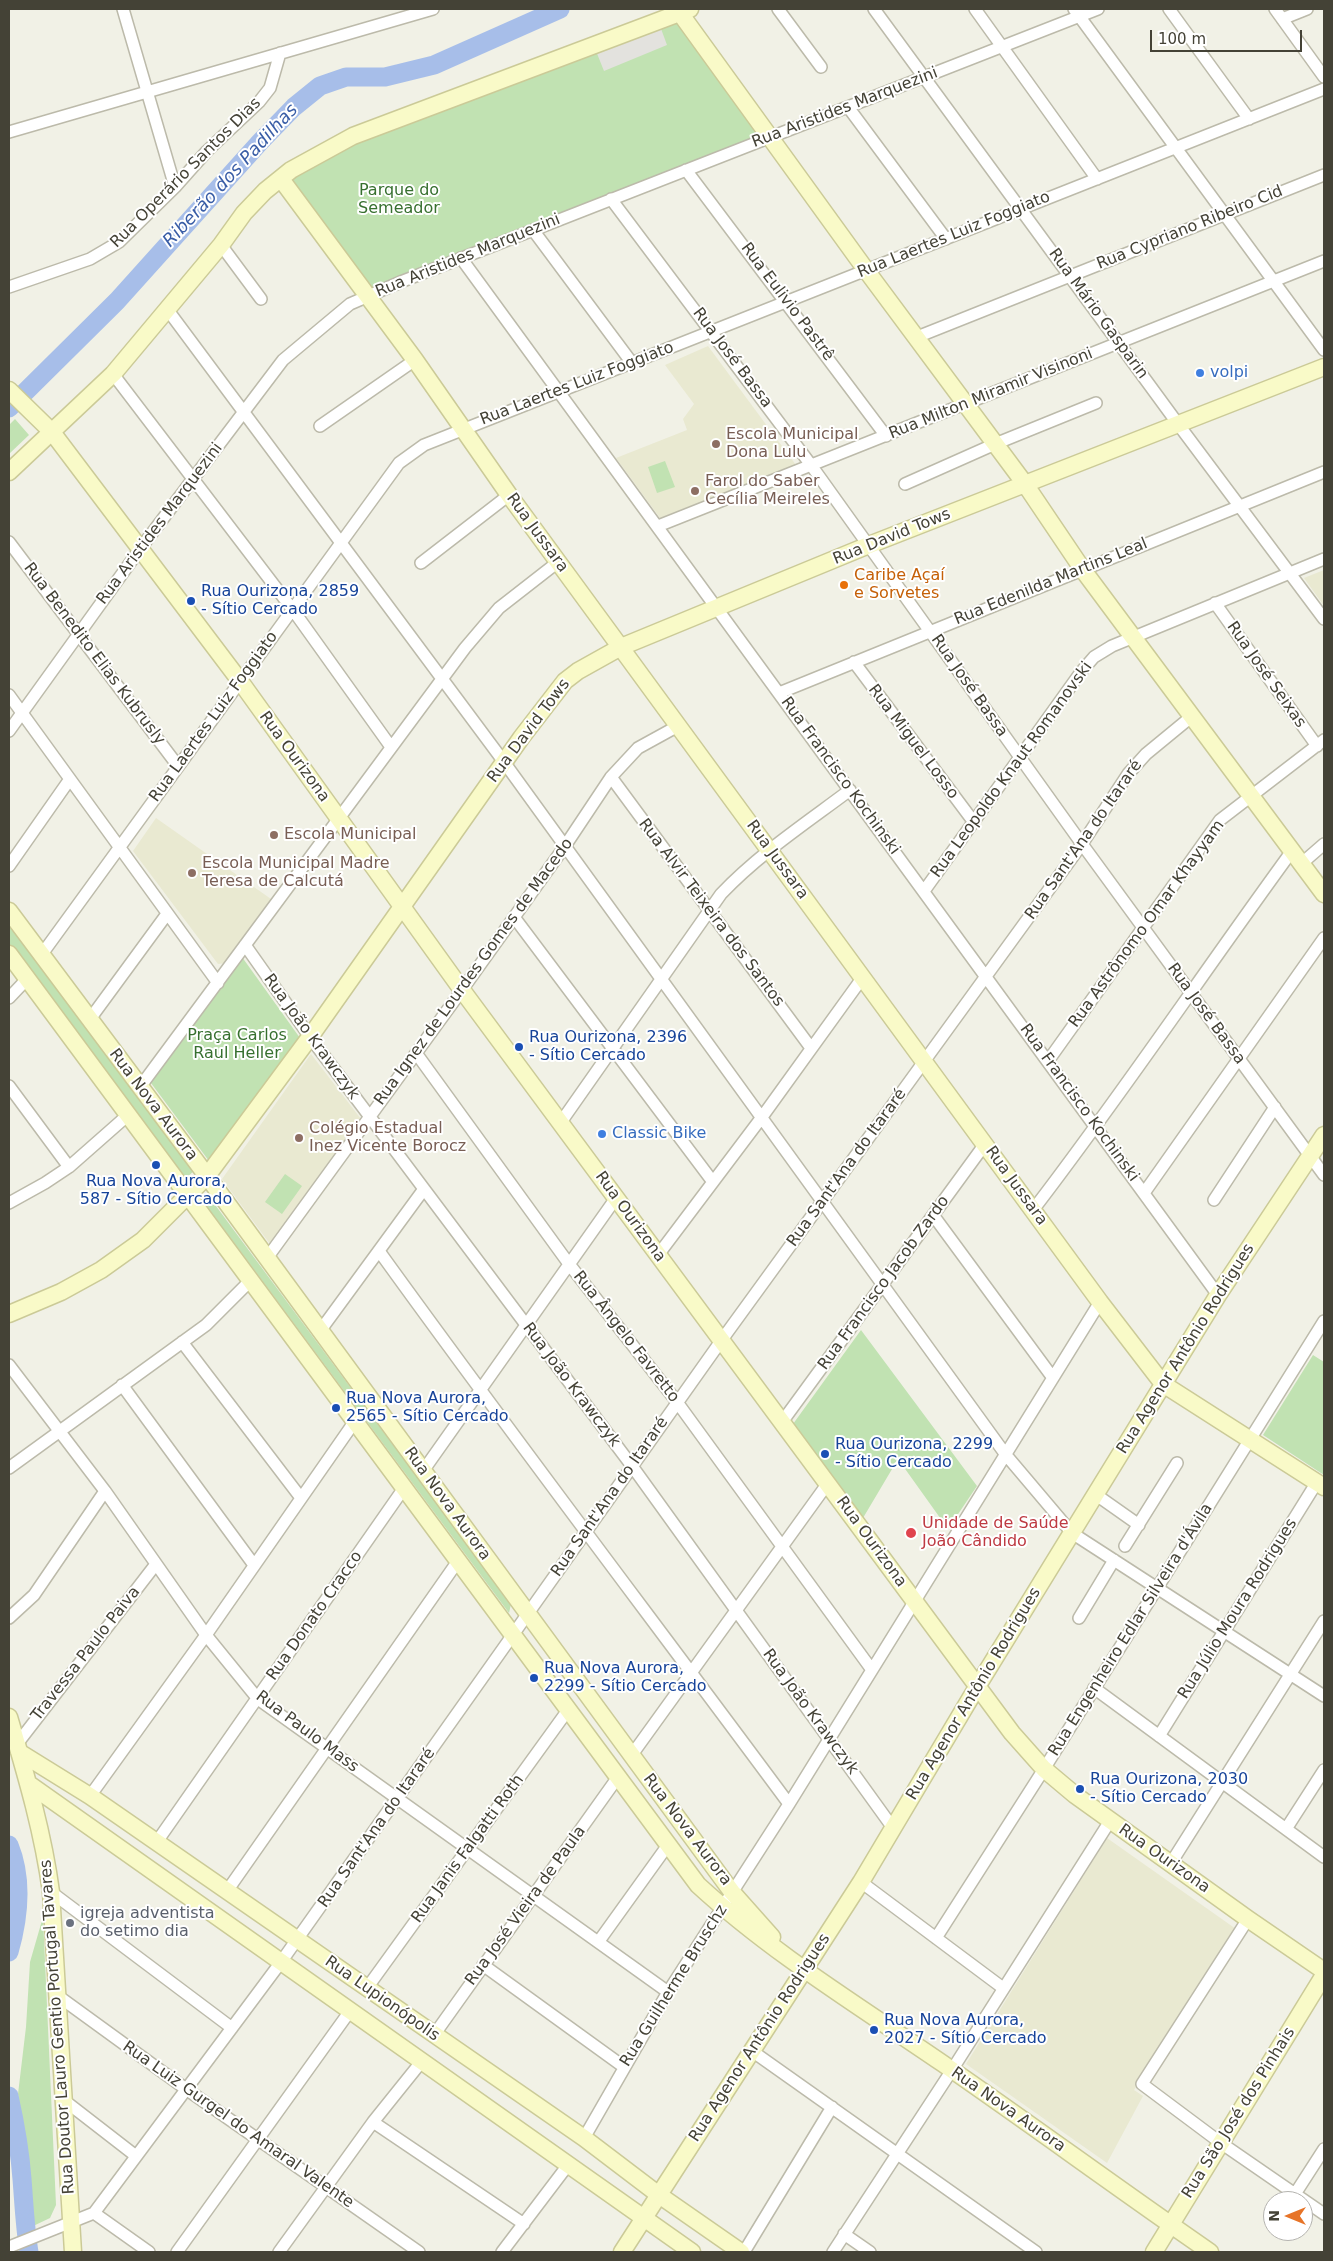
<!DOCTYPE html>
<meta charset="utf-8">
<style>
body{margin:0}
#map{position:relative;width:1333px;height:2261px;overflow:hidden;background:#f1f1e6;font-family:"DejaVu Sans",sans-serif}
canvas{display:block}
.frame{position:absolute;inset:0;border:10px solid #444236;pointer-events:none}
.north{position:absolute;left:1263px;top:2191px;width:50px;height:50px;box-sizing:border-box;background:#fff;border:1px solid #b4b3af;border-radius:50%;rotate:270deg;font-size:14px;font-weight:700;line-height:20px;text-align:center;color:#444236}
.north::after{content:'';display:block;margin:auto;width:18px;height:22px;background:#e77428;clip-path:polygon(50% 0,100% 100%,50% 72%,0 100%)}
.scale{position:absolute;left:1150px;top:30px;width:152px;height:22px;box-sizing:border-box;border:2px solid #444236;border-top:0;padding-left:6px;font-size:15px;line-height:18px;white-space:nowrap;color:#444236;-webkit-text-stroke:4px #fff;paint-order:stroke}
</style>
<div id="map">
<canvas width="1333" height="2261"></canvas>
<div class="frame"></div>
<div class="north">N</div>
<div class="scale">100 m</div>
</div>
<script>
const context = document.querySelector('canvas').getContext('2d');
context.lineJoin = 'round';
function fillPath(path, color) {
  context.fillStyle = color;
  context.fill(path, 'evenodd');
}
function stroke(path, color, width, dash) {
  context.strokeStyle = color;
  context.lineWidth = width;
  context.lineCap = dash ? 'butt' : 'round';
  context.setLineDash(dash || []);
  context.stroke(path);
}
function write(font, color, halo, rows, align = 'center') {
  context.font = font + ' "DejaVu Sans",sans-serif';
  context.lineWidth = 4;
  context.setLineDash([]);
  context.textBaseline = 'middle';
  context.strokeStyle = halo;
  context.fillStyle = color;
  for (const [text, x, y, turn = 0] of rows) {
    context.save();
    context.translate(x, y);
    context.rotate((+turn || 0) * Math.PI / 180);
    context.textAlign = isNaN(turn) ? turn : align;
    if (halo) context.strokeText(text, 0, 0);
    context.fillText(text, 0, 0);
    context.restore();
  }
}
const education = new Path2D(`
 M708,346L796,465L660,518L616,458L687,430L683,419L694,404L665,365Z
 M1324,570V606L1304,578Z
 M156,818L271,899L227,963L218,964L133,851Z
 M311,1054L361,1119L270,1244L222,1179Z
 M1107,1838L1236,1929L1134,2090L1143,2096L1107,2163L966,2064Z`);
const green = new Path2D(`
 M677,19L762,136L368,290L287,180L347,144Z
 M15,419L29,435L9,454V425Z
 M665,461L675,487L657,493L648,467Z
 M9,920L195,1170L184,1180L9,944Z
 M242,957L300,1038L209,1161L151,1083Z
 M285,1174L302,1186L282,1214L265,1202Z
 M210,1198L511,1604L509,1613L206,1205Z
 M861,1330L977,1486L948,1529L898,1459L863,1518L793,1424Z
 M1313,1355L1324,1362V1475L1263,1435Z
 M43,1917L56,2205L50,2218L29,2228L32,2215L31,2183L18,2094L26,2027L30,1962Z`);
const parking = new Path2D(`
 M660,26L667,45L604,71L596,51Z`);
const river = new Path2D(`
 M9,408L117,301L260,142L294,107L320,86L346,77H385L434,65L560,9
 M9,1845C23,1879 19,1917 9,1952
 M9,2096C15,2123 20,2151 22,2179C24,2204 25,2228 29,2252`);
const street = new Path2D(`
 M123,9L175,187
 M778,9L821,67
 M874,9L1178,424L1324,619
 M975,9L1097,179
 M1074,9L1324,350
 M1169,9L1249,119
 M1275,9L1324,77
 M1282,19L1307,9
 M848,107L946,239
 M9,132L433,9
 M686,170L886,436
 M611,199L811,465L1082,844L1324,1175
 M533,230L632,363
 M221,245L261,299
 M461,258L1218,1295
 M9,287L90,259L119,242L175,187L207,151L259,102L270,88L280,53
 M167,309L504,762L1006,1455L1072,1533L1324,1696
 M917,337L1324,175
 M113,374L293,610L391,747
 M320,426L415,360
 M905,484L995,444L1096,403
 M658,526L1324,261
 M9,542L178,766
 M421,563L509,495
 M1215,603L1317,746
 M854,662L973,821
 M779,693L1324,472
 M9,695L218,983
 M9,731L140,549L283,360L350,304L403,281L1098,9
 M611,777L811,1048
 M1301,864L1324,844
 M9,866L70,779
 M924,891L1081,672L1094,657L1112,646L1324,559
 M514,917L713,1182
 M245,945L310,1037L632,1466L893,1828
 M42,954L399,463L424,445L1324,89
 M9,998L27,979
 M90,1019L167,914
 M416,1053L569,1264L677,1402L872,1670
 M1048,1061L1220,820L1324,740
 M9,1086L69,1167
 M140,1087L465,648L499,608L558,562
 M561,1122L721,894C759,854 806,823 850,790
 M1144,1193L1324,938
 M1214,1200L1275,1107
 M9,1203L45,1183L69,1167L128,1115
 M1033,1210C1123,1093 1205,970 1292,851
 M933,1215L1053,1378
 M379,1251C513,1437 652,1619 789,1804
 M658,1255L762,1117L863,977
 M267,1258L462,990L565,846L611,777L638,748L678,726
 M320,1331L424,1189
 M182,1342L301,1498
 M9,1365L105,1491L206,1635L258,1699L668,1992
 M122,1385L254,1565
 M782,1422L985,1144
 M9,1468L206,1325L251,1280
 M423,1471L616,1198
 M1095,1494L1139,1525
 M1125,1546L1177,1463
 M9,1618L34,1595L105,1491
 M1079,1618L1114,1560
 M1094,1688L1324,1857
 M1159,1736L1317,1482
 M17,1744L156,1564
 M631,1756L828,1483
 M90,1796L206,1635L355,1421
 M1286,1829L1324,1770
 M156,1843L404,1488
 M1171,1863L1324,1621
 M861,1882L1003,1988
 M227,1891L458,1561
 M51,1892L232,2028
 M1248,1919L1142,2084L1221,2143L1324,2214
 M936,1938L1044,1769L1324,1321
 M599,1941L668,1845
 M483,1965L624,2067
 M367,1988L568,1710
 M58,1996L186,2089L419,2252
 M434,2035L618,1777
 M752,2051L1036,2252
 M65,2101L136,2156
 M373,2122L524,2224
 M584,2138L668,1992L789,1804L1100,1302
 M1295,2194L1324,2149
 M94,2213L149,2252
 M844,2234L870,2252
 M9,2247L94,2213L281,1962L721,1341L1082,844L1128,774L1146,754L1191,717
 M177,2252L350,2011
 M279,2252L373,2122L422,2061
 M502,2252L568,2165
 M744,2252L832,2107
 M833,2252L952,2070L1110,1821`);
const secondary = new Path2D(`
 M680,13L866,270L1025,484L1083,570L1324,894
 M281,179L415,360L509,495L1100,1302L1163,1384L1324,1487
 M9,390L52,432L240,681L462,990L1012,1733L1044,1769L1075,1795L1248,1919L1324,1971
 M9,472L113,374L221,245L244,213L265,191L291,170L353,136L690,9
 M9,911L207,1176L732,1892L772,1937
 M9,954L698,1885C772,1953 859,2006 942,2063C1032,2125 1120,2190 1210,2252
 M9,1314L61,1292L101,1270L143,1240L207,1176L310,1037L521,738L565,681L578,671L621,647L869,545L1324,367
 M9,1717C26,1775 43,1832 51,1892L73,2252
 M19,1752L90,1796L584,2138L659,2195L741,2252
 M29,1784L692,2252
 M622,2252L861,1882L977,1687L1218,1295L1324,1135
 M1154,2252L1324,1975`);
const markers = [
 [1200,373,5,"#3f7fe0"],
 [716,444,5,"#8d6e63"],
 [695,491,5,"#8d6e63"],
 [844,585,5,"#e8710a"],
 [191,601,5,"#1a4fb4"],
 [274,835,5,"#8d6e63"],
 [192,873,5,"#8d6e63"],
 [519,1047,5,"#1a4fb4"],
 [602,1134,5,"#3f7fe0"],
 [299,1138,5,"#8d6e63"],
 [156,1165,5,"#1a4fb4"],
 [336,1408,5,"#1a4fb4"],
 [825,1454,5,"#1a4fb4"],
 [911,1533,6,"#e0444e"],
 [534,1678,5,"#1a4fb4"],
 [1080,1789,5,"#1a4fb4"],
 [70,1923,5,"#6b7280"],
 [874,2030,5,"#1a4fb4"]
];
const streetNames = [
 ["Rua Aristides Marquezini",845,108,-21],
 ["Rua Operário Santos Dias",186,173,-45],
 ["Rua Cypriano Ribeiro Cid",1190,228,-22],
 ["Rua Laertes Luiz Foggiato",954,235,-22],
 ["Rua Aristides Marquezini",468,256,-22],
 ["Rua Eulivio Pastrê",787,302,53],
 ["Rua Mário Gasparin",1098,314,54],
 ["Rua José Bassa",732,358,53],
 ["Rua Laertes Luiz Foggiato",577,384,-21],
 ["Rua Milton Miramir Visinoni",991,394,-22],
 ["Rua Aristides Marquezini",160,524,-53],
 ["Rua Jussara",537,533,54],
 ["Rua David Tows",892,537,-22],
 ["Rua Edenilda Martins Leal",1051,582,-22],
 ["Rua Benedito Elias Kubrusly",94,654,53],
 ["Rua José Seixas",1266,675,55],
 ["Rua José Bassa",969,686,55],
 ["Rua Laertes Luiz Foggiato",214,717,-54],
 ["Rua David Tows",529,731,-53],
 ["Rua Miguel Losso",913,742,53],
 ["Rua Ourizona",294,757,54],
 ["Rua Leopoldo Knaut Romanovski",1012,770,-54],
 ["Rua Francisco Kochinski",840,776,54],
 ["Rua Sant'Ana do Itararé",1084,840,-55],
 ["Rua Jussara",777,860,54],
 ["Rua Alvir Teixeira dos Santos",711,913,53],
 ["Rua Astrônomo Omar Khayyam",1147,924,-54],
 ["Rua Ignez de Lourdes Gomes de Macedo",474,972,-54],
 ["Rua José Bassa",1206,1014,54],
 ["Rua João Krawczyk",311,1037,54],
 ["Rua Francisco Kochinski",1079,1103,54],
 ["Rua Nova Aurora",153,1105,53],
 ["Rua Sant'Ana do Itararé",847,1168,-54],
 ["Rua Jussara",1016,1186,54],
 ["Rua Ourizona",630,1217,54],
 ["Rua Francisco Jacob Zardo",884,1283,-54],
 ["Rua Ângelo Favretto",626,1337,52],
 ["Rua Agenor Antônio Rodrigues",1186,1349,-58],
 ["Rua João Krawczyk",571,1385,53],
 ["Rua Sant'Ana do Itararé",610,1497,-55],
 ["Rua Nova Aurora",447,1504,54],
 ["Rua Ourizona",871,1542,54],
 ["Rua Júlio Moura Rodrigues",1238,1609,-58],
 ["Rua Donato Cracco",315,1616,-55],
 ["Rua Engenheiro Edlar Silveira d'Ávila",1131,1630,-58],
 ["Travessa Paulo Paiva",86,1654,-52],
 ["Rua Agenor Antônio Rodrigues",974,1694,-59],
 ["Rua João Krawczyk",810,1712,54],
 ["Rua Paulo Mass",307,1732,37],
 ["Rua Sant'Ana do Itararé",377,1828,-55],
 ["Rua Nova Aurora",687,1830,53],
 ["Rua Janis Falgatti Roth",468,1849,-54],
 ["Rua Ourizona",1164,1859,35],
 ["Rua José Vieira de Paula",526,1906,-54],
 ["Rua Guilherme Bruschz",674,1986,-58],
 ["Rua Lupionópolis",382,1999,35],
 ["Rua Doutor Lauro Gentio Portugal Tavares",58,2027,-94],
 ["Rua Agenor Antônio Rodrigues",760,2038,-57],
 ["Rua Nova Aurora",1008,2110,35],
 ["Rua São José dos Pinhais",1239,2113,-58],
 ["Rua Luiz Gurgel do Amaral Valente",238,2125,35]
];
const parkNames = [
 ["Parque do",399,191],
 ["Semeador",399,209],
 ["Praça Carlos",237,1036],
 ["Raul Heller",237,1054]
];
const shopNames = [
 ["volpi",1210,373],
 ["Classic Bike",612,1134]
];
const educationNames = [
 ["Escola Municipal",726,435],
 ["Dona Lulu",726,453],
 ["Farol do Saber",705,482],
 ["Cecília Meireles",705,500],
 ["Escola Municipal",284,835],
 ["Escola Municipal Madre",202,864],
 ["Teresa de Calcutá",202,882],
 ["Colégio Estadual",309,1129],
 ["Inez Vicente Borocz",309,1147]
];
const foodNames = [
 ["Caribe Açaí",854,576],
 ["e Sorvetes",854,594]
];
const transitNames = [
 ["Rua Ourizona, 2859",201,592],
 ["- Sítio Cercado",201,610],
 ["Rua Ourizona, 2396",529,1038],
 ["- Sítio Cercado",529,1056],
 ["Rua Nova Aurora,",156,1182,"center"],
 ["587 - Sítio Cercado",156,1200,"center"],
 ["Rua Nova Aurora,",346,1399],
 ["2565 - Sítio Cercado",346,1417],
 ["Rua Ourizona, 2299",835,1445],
 ["- Sítio Cercado",835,1463],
 ["Rua Nova Aurora,",544,1669],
 ["2299 - Sítio Cercado",544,1687],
 ["Rua Ourizona, 2030",1090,1780],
 ["- Sítio Cercado",1090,1798],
 ["Rua Nova Aurora,",884,2021],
 ["2027 - Sítio Cercado",884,2039]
];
const healthNames = [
 ["Unidade de Saúde",922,1524],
 ["João Cândido",922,1542]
];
const worshipNames = [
 ["igreja adventista",80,1914],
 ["do setimo dia",80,1932]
];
const waterNames = [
 ["Riberão dos Padilhas",231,176,-47]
];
fillPath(education, '#e9e9d1');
fillPath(green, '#c1e2b2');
fillPath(parking, '#e3e2de');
stroke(river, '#a7bee9', 19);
stroke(street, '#bcbaaa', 14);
stroke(secondary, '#cbca97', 19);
stroke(street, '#fff', 11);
stroke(secondary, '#f9fac8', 16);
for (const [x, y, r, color] of markers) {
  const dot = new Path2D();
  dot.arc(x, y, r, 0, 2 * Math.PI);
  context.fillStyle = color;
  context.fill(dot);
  stroke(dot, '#fff', 2);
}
write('16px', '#444236', '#fff', streetNames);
write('16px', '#37702f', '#fff', parkNames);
write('16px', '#366cbe', '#fff', shopNames, 'left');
write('16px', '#785e54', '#fff', educationNames, 'left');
write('16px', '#c56008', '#fff', foodNames, 'left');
write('16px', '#164399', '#fff', transitNames, 'left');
write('16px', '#be3a42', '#fff', healthNames, 'left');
write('16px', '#5b616d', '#fff', worshipNames, 'left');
write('italic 18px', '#395da6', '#fff', waterNames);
</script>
